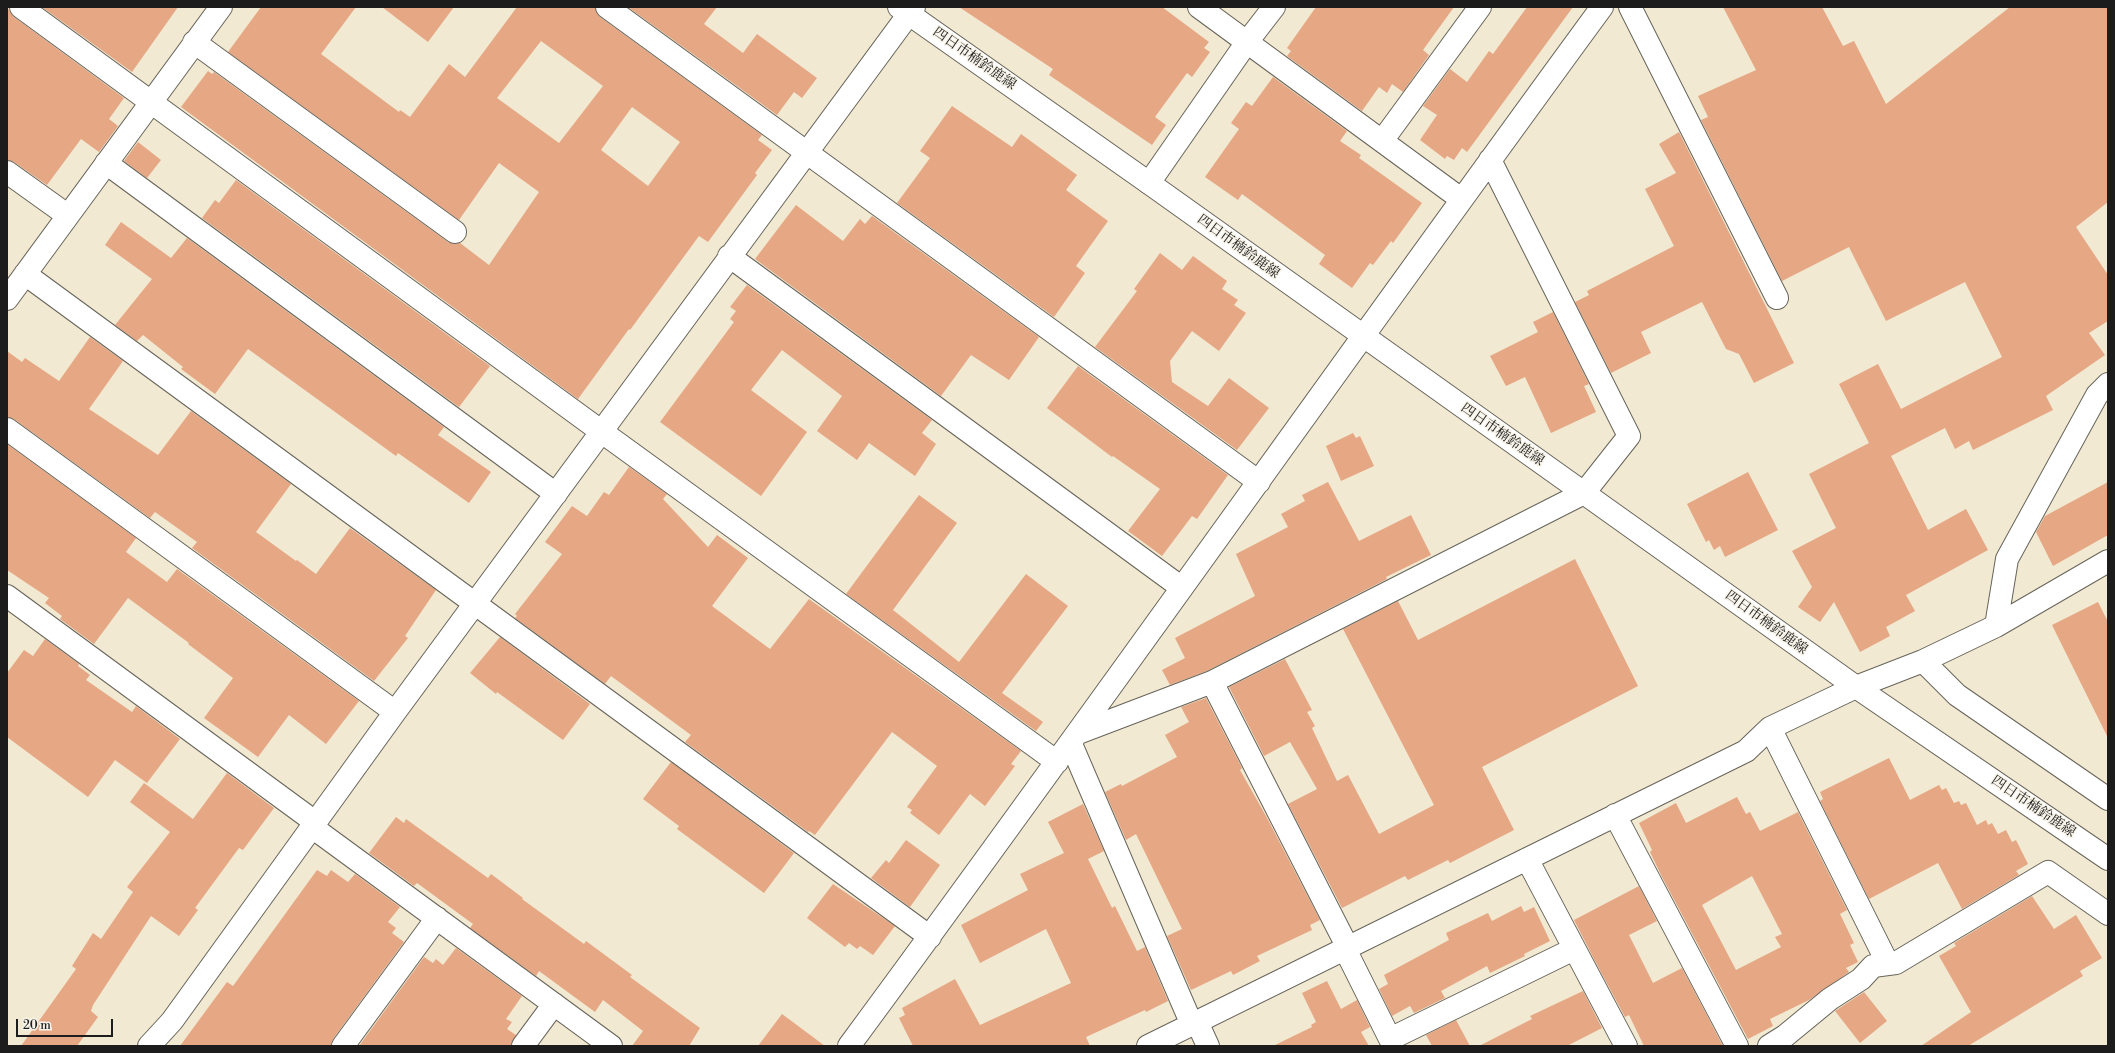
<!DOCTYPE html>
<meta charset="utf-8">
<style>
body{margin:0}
#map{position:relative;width:2115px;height:1053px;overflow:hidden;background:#f1e9d1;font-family:"Libre Bodoni",serif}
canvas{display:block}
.frame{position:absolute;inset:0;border:8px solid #1c1c1c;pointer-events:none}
.scale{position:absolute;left:16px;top:1019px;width:97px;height:18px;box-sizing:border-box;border:2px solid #1c1c1c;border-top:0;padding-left:5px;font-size:12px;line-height:14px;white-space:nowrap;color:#1c1c1c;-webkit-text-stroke:3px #f7f3e8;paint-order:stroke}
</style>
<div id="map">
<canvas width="2115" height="1053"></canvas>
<div class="frame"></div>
<div class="scale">20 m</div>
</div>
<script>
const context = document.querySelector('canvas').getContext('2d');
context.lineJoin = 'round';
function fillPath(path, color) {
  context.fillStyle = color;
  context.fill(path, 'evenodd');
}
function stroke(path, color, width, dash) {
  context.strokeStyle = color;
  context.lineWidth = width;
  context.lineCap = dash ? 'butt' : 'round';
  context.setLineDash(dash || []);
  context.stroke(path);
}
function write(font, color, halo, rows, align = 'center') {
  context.font = font + ' "Libre Bodoni","Noto Serif JP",serif';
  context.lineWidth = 3;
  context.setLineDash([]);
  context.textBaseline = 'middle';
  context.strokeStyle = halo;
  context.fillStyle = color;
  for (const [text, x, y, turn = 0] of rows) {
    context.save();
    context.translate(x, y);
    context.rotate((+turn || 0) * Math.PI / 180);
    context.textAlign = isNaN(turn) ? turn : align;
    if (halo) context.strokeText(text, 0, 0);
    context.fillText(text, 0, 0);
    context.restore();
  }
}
const building = new Path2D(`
 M7,7L14,17L124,98L109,119L118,126L99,152L81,139L47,185L14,162L7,160Z
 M42,7H178L132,72Z
 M261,7H356L321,54L399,112L400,110L410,117L449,64L465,77L517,7H595L600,17L762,135L758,140L772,150L755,173L757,175L708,242L699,236L630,330L629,329L578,399L181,107L208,71L212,74L214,72L448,242L454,244L460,243L489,265L539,192L499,163L459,220L228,52ZM541,41L603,86L559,143L497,98ZM632,107L680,142L648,186L601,150Z
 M382,7H454L428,42Z
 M628,7H717L704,24L743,53L757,34L817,78L802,98L794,92L777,115Z
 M959,7H1162L1209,42L1204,48L1210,52L1192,77L1187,73L1155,117L1166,125L1152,145L1049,75L1053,69Z
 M1316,7H1454L1423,50L1429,55L1403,92L1392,84L1387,93L1379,87L1362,111L1287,56L1291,51L1287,48Z
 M1527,7H1573L1467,152L1462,148L1454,160L1447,156L1445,159L1420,140L1437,115L1423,106L1450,69L1467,82L1489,51L1493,54Z
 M1723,7H1822L1843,46L1854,41L1886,104L2010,7H2108V202L2076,227L2108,275V321L2089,333L2105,355L2046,396L2053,410L1973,450L1969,441L1955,449L1945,428L1891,456L1928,530L1966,509L1988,550L1906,595L1915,611L1886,627L1890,636L1860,652L1834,602L1820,622L1798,607L1812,587L1792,551L1836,528L1809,474L1869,443L1839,384L1878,364L1901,409L2002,357L1965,282L1886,321L1849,247L1782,281L1701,120L1708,117L1698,96L1756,70Z
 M1273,77L1347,131L1340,141L1361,155L1359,158L1422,203L1393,243L1391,241L1373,265L1370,263L1352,288L1319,264L1325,255L1242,194L1238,200L1205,177L1239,129L1231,123L1246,102L1252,106Z
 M952,106L1012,147L1021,134L1077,175L1066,190L1108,221L1076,266L1085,273L1054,317L897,203L930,158L920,151Z
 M1679,132L1794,363L1754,383L1739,354L1726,349L1702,302L1641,332L1651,353L1611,373L1575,302L1589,295L1587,291L1674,246L1645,189L1676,173L1659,144Z
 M138,142L161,160L147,178L124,161Z
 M236,180L490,366L459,407L202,218L215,200L219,203Z
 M796,205L843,241L860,219L865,224L872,216L1039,337L1009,380L971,355L941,396L755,259Z
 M121,222L171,258L187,238L444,427L438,435L491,472L469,503L398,453L396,456L248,349L215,394L181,369L183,367L143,335L137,341L115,325L152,279L105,245Z
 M1160,253L1182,270L1193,256L1227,281L1222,289L1238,300L1234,305L1246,313L1219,351L1192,331L1170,361L1172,382L1208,406L1229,378L1269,408L1237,450L1095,347L1137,291L1134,289Z
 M747,285L932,420L922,433L936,444L915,476L869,443L857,460L817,431L842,396L782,350L751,390L807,432L761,496L660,422L734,322L730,319L736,311L730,307Z
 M1553,312L1589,384L1584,386L1596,412L1551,433L1525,377L1506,386L1490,356L1538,332L1533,322Z
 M90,337L123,361L89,409L158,455L191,411L291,484L256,532L296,561L297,560L316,574L350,528L436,590L405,636L408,638L374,681L192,548L197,542L155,512L150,518L14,419L7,417V351L22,362L25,358L59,381Z
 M1078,366L1228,475L1197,519L1192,516L1162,556L1128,531L1160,489L1113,456L1112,457L1047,408Z
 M1353,433L1356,438L1360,436L1374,466L1341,481L1326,446Z
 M7,444L136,538L126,552L167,582L177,569L359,701L326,744L289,715L258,757L204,718L233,678L188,644L189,643L128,598L94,644L60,619L62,616L45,603L49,598L7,570Z
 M629,467L667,494L663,499L708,547L717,535L748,558L712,606L770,649L809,599L1021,751L1011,764L1015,766L985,806L970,794L939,835L910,813L912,810L907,807L937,766L892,732L815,835L809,831L808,832L685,742L691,735L611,676L605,684L515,618L517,616L515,614L562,554L545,542L572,506L587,516L604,492L609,495Z
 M1748,472L1778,530L1725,557L1720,546L1714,550L1709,540L1706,542L1687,504Z
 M1328,482L1359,541L1411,515L1431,555L1386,577L1387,579L1207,671L1170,685L1162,670L1185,658L1175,638L1255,596L1236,554L1288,527L1281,514L1305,501L1302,495Z
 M2108,482V535L2053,566L2036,532L2045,516Z
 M919,495L957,523L893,610L959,662L1026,574L1068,606L1002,693L1043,722L1036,731L846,594Z
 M1575,559L1638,686L1482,767L1514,830L1450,863L1448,860L1408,880L1405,876L1342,908L1288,804L1317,789L1290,742L1264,756L1229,687L1285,659L1312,710L1307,712L1315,726L1312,728L1337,781L1348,775L1379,834L1434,805L1343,629L1398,601L1418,640Z
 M2098,602L2108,622V738L2052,625Z
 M500,637L590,704L563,740L497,692L496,694L470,673Z
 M45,639L79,664L78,666L90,675L86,680L132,712L136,706L180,739L147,783L115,760L88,797L7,737V673L24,650L33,656Z
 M1206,698L1242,768L1240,770L1266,816L1320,920L1310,925L1312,930L1257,956L1260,961L1233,975L1231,971L1191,990L1167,936L1182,929L1136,834L1126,840L1105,792L1121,784L1122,786L1177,757L1165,735L1189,722L1181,707Z
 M1889,758L1910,800L1939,785L1942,790L1946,788L1954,803L1959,801L1961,805L1966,803L1977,825L1986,820L1988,825L1992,823L1998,834L2006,830L2012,842L2016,840L2028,864L2016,871L2019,875L1962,909L1938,863L1869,899L1820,801L1823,799L1820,792Z
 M671,762L794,853L764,893L677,829L679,826L643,799Z
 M227,773L274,808L243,850L239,848L195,908L198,910L179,936L151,916L93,1005L91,1011L98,1017L77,1046H21L76,969L72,966L93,933L101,939L133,892L127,887L170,832L130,802L144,783L193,819Z
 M1737,797L1746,814L1750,812L1760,831L1798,812L1847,910L1840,914L1854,943L1850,945L1858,962L1846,968L1849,972L1809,1000L1770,1019L1773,1026L1748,1039L1661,875L1650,852L1652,850L1639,823L1676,803L1686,823ZM1752,876L1782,934L1775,937L1781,947L1736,970L1702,905Z
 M1083,804L1104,851L1088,859L1112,908L1115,906L1137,951L1145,947L1168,1001L1146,1012L1145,1010L1086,1037L1090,1046H913L899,1018L905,1015L902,1008L955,979L980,1025L1071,983L1046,929L980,963L961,925L1028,890L1020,874L1064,853L1048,822Z
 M396,817L404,823L406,819L488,878L491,874L523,898L522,899L584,944L586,941L632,975L630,977L700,1028L689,1046H632L643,1031L603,1000L595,1012L539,971L536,976L470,928L473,924L417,883L414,886L369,853Z
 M906,840L940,865L910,907L871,878L886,860L889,863Z
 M317,870L327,876L331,870L348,882L355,874L400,907L388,922L396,928L392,933L404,942L333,1039L331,1046H180L227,982L233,986Z
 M833,884L895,926L873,955L860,946L857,949L849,943L845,947L807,918Z
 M1639,886L1657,921L1629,935L1653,983L1682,968L1723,1046H1644L1629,1015L1625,1017L1596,963L1574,920Z
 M2032,896L2054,929L2076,915L2102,958L2080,971L2083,976L1968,1046H1921L1971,1012L1939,956L1956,946L1954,943Z
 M1521,906L1524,912L1534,907L1550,941L1524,954L1525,956L1490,973L1487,966L1441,991L1445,998L1414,1013L1410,1006L1392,1016L1379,989L1388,984L1384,975L1449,940L1446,933L1488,913L1492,921Z
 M456,948L522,996L506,1019L512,1022L507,1029L516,1035L511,1046H359L424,957L433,963L436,959L443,965Z
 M1327,981L1341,1009L1357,1000L1370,1027L1361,1032L1369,1046H1273L1312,1027L1311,1025L1316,1022L1302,993Z
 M1583,991L1602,1028L1567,1046H1479L1532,1019L1530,1016Z
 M1864,992L1887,1021L1860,1043L1835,1011Z
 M782,1014L825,1046H758Z
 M1456,1020L1470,1046H1432L1426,1035Z`);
const street = new Path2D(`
 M21,7L602,432L1057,762
 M607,7L1259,482
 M1199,7L1461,199
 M1630,7L1777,298
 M194,42L455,232
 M1382,141L1480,7
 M106,163L556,494
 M7,172L67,215
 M1149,183L1247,42L1274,7
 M729,256L1182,588
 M25,274L930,937
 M7,299L221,7
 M7,429L395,712
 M7,596L315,822
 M1996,626L2007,559L2097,395L2108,384
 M1923,661L1957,695L2108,799
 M1212,682L1348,948
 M1770,728L1888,964
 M1078,733L1212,682L1584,493L1629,436L1490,160
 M1071,744L1192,1025
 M1615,815L1737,1046
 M312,827L611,1046
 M1527,859L1626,1046
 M1345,949L1390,1039L1574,949
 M1197,1022L1208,1046
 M149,1046L172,1021L395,712L914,7
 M343,1046L437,918
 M523,1046L554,1004
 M849,1046C1103,702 1349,352 1602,7
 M1148,1046L1746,751L1770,728L1856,687L1923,661L1996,626L2108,561
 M1769,1046L1785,1036L1830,999L1861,979L1873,966L1896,963L2048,872L2108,914`);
const primary = new Path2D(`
 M899,7L1149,183L1856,687L2108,859`);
const streetNames = [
 ["四日市楠鈴鹿線",974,59,35],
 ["四日市楠鈴鹿線",1238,247,36],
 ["四日市楠鈴鹿線",1502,435,35],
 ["四日市楠鈴鹿線",1766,623,36],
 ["四日市楠鈴鹿線",2033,807,34]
];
fillPath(building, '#e6a785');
stroke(street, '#67645b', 24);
stroke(primary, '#67645b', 24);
stroke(street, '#fff', 22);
stroke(primary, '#fff', 22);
write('14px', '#1c1c1c', '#f7f3e8', streetNames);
</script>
